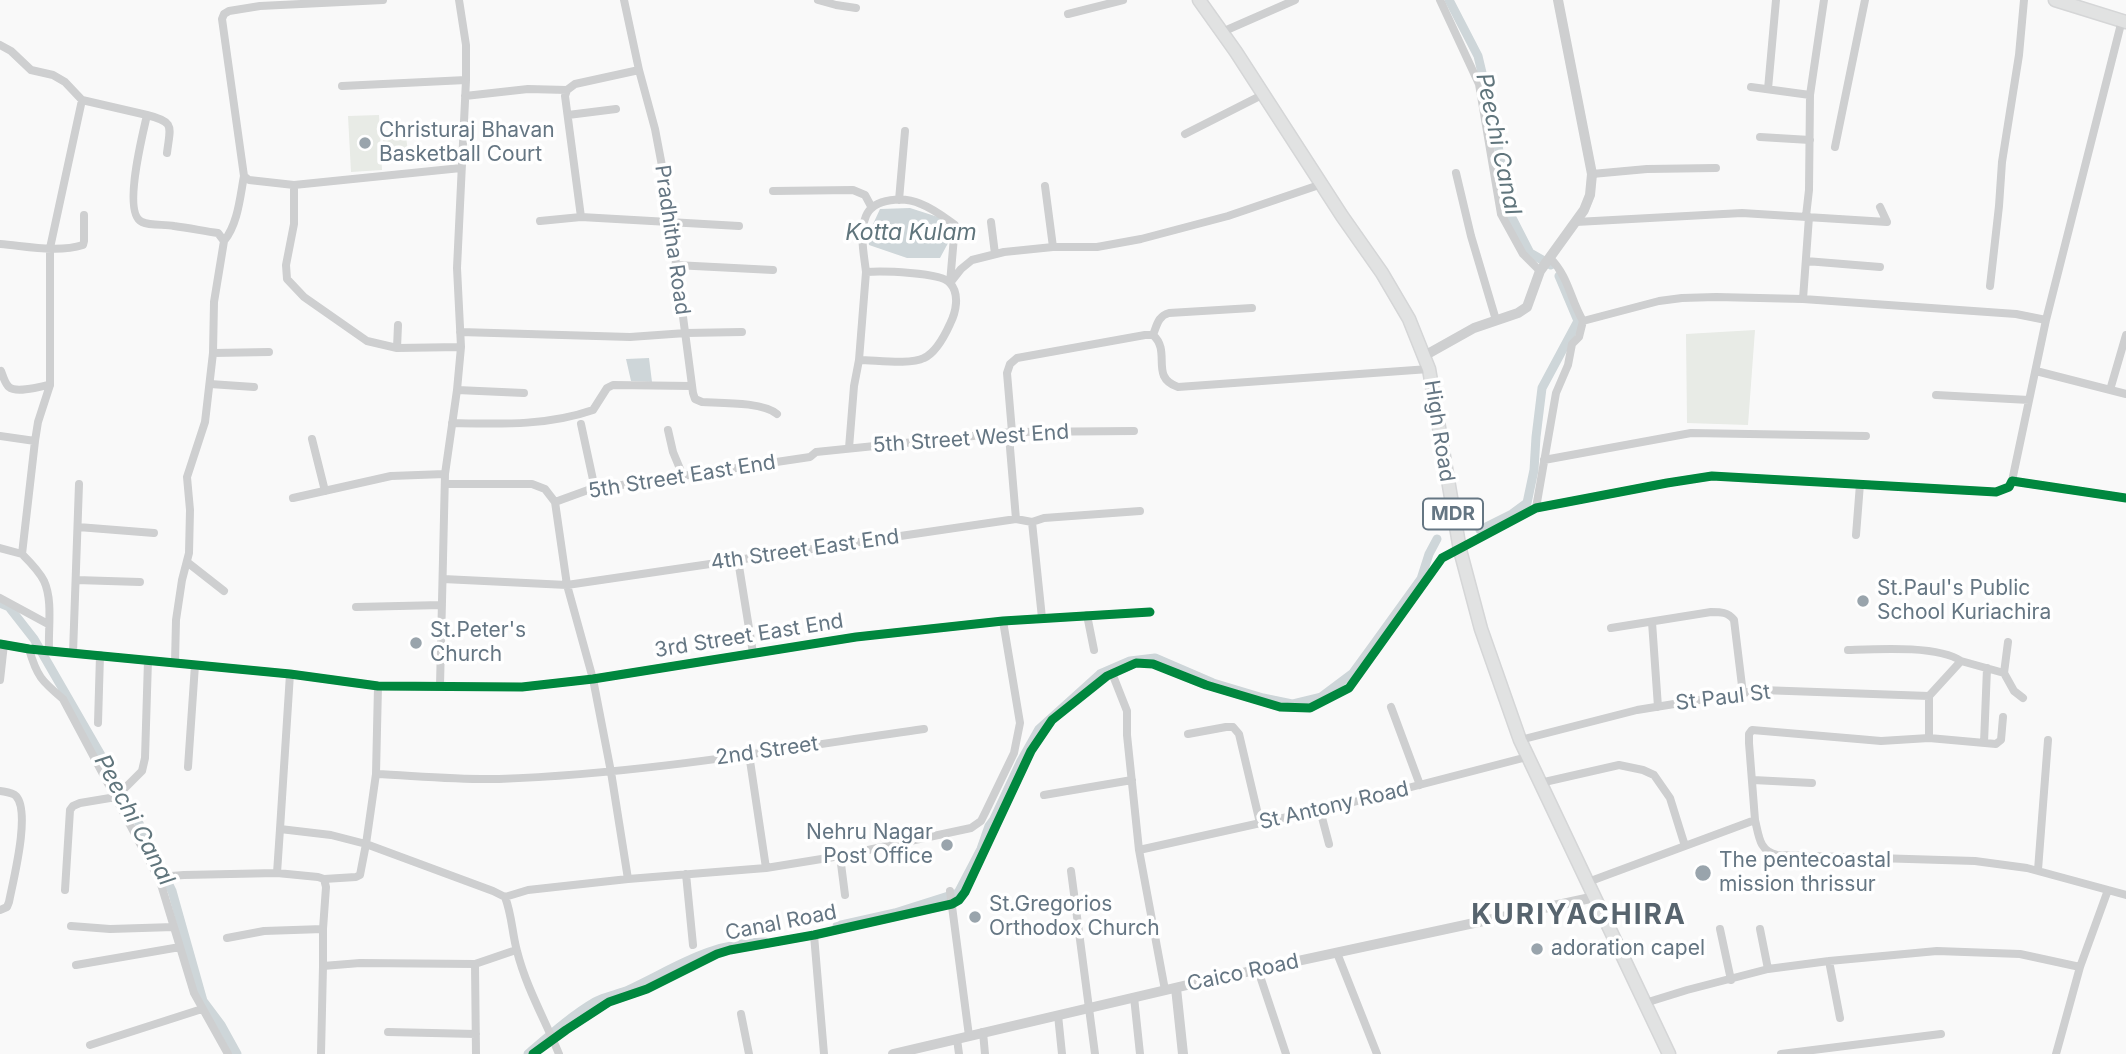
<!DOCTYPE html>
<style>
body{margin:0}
canvas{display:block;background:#f9f9f9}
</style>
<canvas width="2126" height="1054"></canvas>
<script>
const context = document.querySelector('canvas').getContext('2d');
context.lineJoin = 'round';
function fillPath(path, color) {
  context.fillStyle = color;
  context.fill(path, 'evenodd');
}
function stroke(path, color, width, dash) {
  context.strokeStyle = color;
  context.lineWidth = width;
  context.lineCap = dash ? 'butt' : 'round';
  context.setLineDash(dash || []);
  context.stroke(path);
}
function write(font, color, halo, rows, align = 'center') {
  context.font = font + ' Inter,sans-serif';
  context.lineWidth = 7;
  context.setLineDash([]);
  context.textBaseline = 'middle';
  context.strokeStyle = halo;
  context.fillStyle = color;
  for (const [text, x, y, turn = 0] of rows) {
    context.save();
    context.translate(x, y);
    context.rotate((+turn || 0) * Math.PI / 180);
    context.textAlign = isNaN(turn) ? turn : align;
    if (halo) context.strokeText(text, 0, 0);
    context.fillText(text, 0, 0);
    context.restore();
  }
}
const green = new Path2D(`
 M379,115L382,170L351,172L348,116Z
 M406,136L409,161L406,159L384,163L383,138Z
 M1755,330L1748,425L1687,423L1686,334Z`);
const water = new Path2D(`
 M910,208L938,217L954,232L940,258H907L869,245L868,235L880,209Z
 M649,358L652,382L631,381L626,359Z`);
const canal = new Path2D(`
 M1449,0L1478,56L1495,127L1509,212L1530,253L1551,265
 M1480,530L1512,514L1527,503L1534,470L1536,437L1542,388L1578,321L1559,276
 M0,603L9,607L34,639L132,809L172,891L203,1001L221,1025L237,1054
 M837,926L895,913L958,893L981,849L989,826L994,819L1021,761L1039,729L1100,674L1130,661L1155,658L1213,683L1263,698L1292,704L1321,697L1353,673L1377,640L1421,579L1429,554L1437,539
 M528,1054C549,1036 571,1016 595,1002C605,996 616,995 626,991C676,968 708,943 765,942`);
const minor = new Path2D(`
 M624,0L639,70L655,129L666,187L693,393L695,399L702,402C722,403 763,402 777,414
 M818,0L836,5L856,8
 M1440,0L1479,84L1501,214L1523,254L1540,271
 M1068,14L1123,0
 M1222,32L1295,0
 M0,45L11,51L31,70L53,75L65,82L82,100L147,115C143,133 122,214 142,222C151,226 165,224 174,226C189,228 204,231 218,233L224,241L214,302L213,353L205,422L187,477L190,510L189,553L182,580L176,620L175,663
 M342,86L466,80
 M1751,87L1810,95
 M1768,89L1776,0
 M465,96L528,89L567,90
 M147,115C176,122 170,127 167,153
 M568,115L616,109
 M1185,134L1264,94
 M1760,137L1810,140
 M1835,147L1865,0
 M1456,173L1471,236L1496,320
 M1592,174L1647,169L1716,168
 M294,185L249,180L244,176L222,19L224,14L229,11L260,6L383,0
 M1045,186L1053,247
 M773,191L853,190L865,195L872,208
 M899,200L905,131
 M1806,216L1809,190L1810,95L1824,0
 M581,217L565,96L567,90L575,84L639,70
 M540,221L581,217L739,226
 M991,222L995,254
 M1576,222L1742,213L1887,222L1880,207
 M224,241C238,224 240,197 244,176
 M0,244C26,246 57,253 83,245L84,241V215
 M1550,258C1569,277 1570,299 1583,321
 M1806,261L1880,267
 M675,265L773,270
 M866,272C864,254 859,233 866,216C874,197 905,197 921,204C934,209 944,217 955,225L950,283
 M950,283L961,269L972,260L1004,252L1053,247H1097L1141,239L1228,216L1322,184
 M1990,286L1999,206L2002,162L2019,55L2024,0
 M1803,299L1809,217
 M398,325L397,348L367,341L304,297L287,279L286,265L294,224V185L461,168
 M460,332L630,337L686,333L742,332
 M1153,335C1157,325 1158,316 1169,313L1252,308
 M397,348L461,347
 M213,353L269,352
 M1,371C3,376 5,384 9,387C17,394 40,386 50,385
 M2036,371L2126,394
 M210,384L254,387
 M457,390L524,393
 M2110,390L2126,335
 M1936,395L2029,400
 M452,423C500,424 547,426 593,410L607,388L613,385L692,386
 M581,424L595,489
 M668,430L673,452L683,476
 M0,436L35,441
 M312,439L325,491
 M849,448L854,386L859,360C876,360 910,365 924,358C935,353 945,335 950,324C956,312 960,294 950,283C941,272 881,271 866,272L859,360
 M1544,460L1691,433L1866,436
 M2012,481L2046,320L2122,20
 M445,484H532L545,489L555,502
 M293,498L391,476L445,474
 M1536,508L1556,393L1568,365L1572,344L1579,337L1583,321L1659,301L1682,298L1716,297L1803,299L2016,314L2046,320
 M1016,519L1009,436L1012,432L1007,373L1010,364L1017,358L1145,335H1153C1172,352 1149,377 1178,387L1429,369
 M1032,522L1042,618
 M78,527L154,533
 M1856,535L1860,484
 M0,548L22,554L35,441L38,422L50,385V248L82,100
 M22,554C30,562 39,571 44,581C53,600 48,629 49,650
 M738,560L753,653
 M187,562L224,591
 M443,579L567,585L555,502L588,490L810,457L816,452L1012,432L1134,431
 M76,580L140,582
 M0,598L48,624
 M356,607L442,605
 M1087,615L1094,650
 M1652,622L1658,707
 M1611,628L1711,612C1721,612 1728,612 1734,620L1743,694
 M0,644L29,649L290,674L378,686L522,687L593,679L856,637L1003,621L1150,612
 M29,649C37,677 42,681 63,699L160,881
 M1848,650C1876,649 1938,645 1961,661
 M73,653L79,484
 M1112,673L1127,711V735L1139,850L1165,990
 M2004,673L2008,642
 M0,680L4,644
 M440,686L445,474L457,390L461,347L457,268L466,80V45L459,0
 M1391,707L1420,785
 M98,723L100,655
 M1188,734L1226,727H1233L1239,734L1260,823
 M1929,738V696L1961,661L2004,673L2014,691L2023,698
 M1520,740L1637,710L1761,690L1929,696
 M1984,743L1987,668
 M749,754L766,868L840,856L971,828L981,821L986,811L1014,753L1020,723L1003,621
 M188,767L195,665
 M376,774L378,686
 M1753,780L1812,783
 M1540,783L1619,765L1643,770L1654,775L1670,798L1685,846
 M0,791C5,792 12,792 16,796C31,812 13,881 9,902L7,907L0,910
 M1044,795L1132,780
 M1320,810L1329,844
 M1755,820L1749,743V734L1752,730L1858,739L1881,741L1929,738L1996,744L2001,740L2003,717
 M280,829L290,674
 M1139,850L1346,804L1527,757
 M840,856L845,895
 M766,868L628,879L611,772L593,679L567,585L1016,519L1032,522L1044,518L1140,511
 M2038,870L2048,740
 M1071,871L1095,1054
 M277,873L318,877L324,879L326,887L323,929V966
 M686,874L693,945
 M628,879L528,890L505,897L493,891L366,844L376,774C417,776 458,780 499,779C641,774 783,749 924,729
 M1588,882L1755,820C1759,836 1759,851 1777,855L1975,861L2027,868L2126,895
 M65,890L70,810L73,806L80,803L116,797L142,771L145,758L148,660
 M950,891L969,1036
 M505,897C512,915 512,933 517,951C526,987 545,1020 559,1054
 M71,926L110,929L174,927
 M1720,929L1731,980
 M1760,929L1768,969
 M814,935L824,1054
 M227,938L264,931L323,929
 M1337,953L1377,1054
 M1829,961L1840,1018
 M475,964L516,950
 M76,965L180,947
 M2080,967L2108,890
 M1258,970L1286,1054
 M1134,997L1140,1054
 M1645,1003L1687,990L1768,969L1829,961L1937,951L2020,954L2080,967L2056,1054
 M741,1014L749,1054
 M1058,1015L1062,1054
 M388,1032L476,1034
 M983,1032L985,1054
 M957,1039L959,1054
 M90,1045L202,1009
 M228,1054L194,993L160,881L171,876L184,875L277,873L280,829L331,835L366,844L360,875L356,877L324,879
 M321,1054L323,966L360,963L475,964L476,1054
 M533,1054L566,1030L609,1002L647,989L717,954L730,950L814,935L952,904L959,900L965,892L1031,751L1052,720L1107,676L1136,663L1153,664L1206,685L1280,707L1310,708L1349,688L1442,558L1536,508L1667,483L1712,476L1996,492L2009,487L2012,481L2126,498
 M1781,1054L1941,1034`);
const tertiary = new Path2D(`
 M1424,356L1474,328L1518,313L1527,307L1540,271L1584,210L1590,195L1592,174L1558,0
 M1176,988L1183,1054
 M893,1054L1200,982L1595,897`);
const secondary = new Path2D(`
 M2055,0L2126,22`);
const primary = new Path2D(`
 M1199,0L1236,52L1342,216L1382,273L1409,319L1429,369L1460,550L1481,629L1520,740L1669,1054`);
const cycleway = new Path2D(`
 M0,644L29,649L290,674L378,686L522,687L593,679L856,637L1003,621L1150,612
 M533,1054L566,1030L609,1002L647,989L717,954L730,950L814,935L952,904L959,900L965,892L1031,751L1052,720L1107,676L1136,663L1153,664L1206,685L1280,707L1310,708L1349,688L1442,558L1536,508L1667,483L1712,476L1996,492L2009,487L2012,481L2126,498`);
const markers = [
 [365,143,7,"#99a4ac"],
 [1863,601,7,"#99a4ac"],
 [416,643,7,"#99a4ac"],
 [947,845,7,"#99a4ac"],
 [1703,873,9,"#99a4ac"],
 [975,917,7,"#99a4ac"],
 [1537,949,7,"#99a4ac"]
];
const shields = [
 [1453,514,60]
];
const shieldNames = [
 ["MDR",1453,514]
];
const poiNames = [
 ["Christuraj Bhavan",379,131],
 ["Basketball Court",379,155],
 ["St.Paul's Public",1877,589],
 ["School Kuriachira",1877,613],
 ["St.Peter's",430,631],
 ["Church",430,655],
 ["Nehru Nagar",933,833,"right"],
 ["Post Office",933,857,"right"],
 ["The pentecoastal",1719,861],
 ["mission thrissur",1719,885],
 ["St.Gregorios",989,905],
 ["Orthodox Church",989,929],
 ["adoration capel",1551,949]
];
const streetNames = [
 ["Pradhitha Road",672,240,82],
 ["High Road",1439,431,81],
 ["5th Street West End",971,439,-4],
 ["5th Street East End",682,477,-9],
 ["4th Street East End",805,550,-8],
 ["3rd Street East End",749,636,-9],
 ["St Paul St",1723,698,-7],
 ["2nd Street",767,751,-8],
 ["St Antony Road",1334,806,-13],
 ["Canal Road",781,923,-11],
 ["Caico Road",1243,973,-12]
];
const waterNames = [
 ["Peechi Canal",1498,144,78],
 ["Kotta Kulam",911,233],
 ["Peechi Canal",134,820,62]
];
const districtNames = [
 ["KURIYACHIRA",1579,916]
];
fillPath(green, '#e8ebe6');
fillPath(water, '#ced6d9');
stroke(canal, '#ced6d9', 9);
stroke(secondary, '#d5d6d7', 15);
stroke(primary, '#d5d6d7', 15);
stroke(minor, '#cecfd0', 8);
stroke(tertiary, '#cecfd0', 10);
stroke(secondary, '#e1e2e2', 12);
stroke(primary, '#e1e2e2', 12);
stroke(cycleway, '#00873e', 9);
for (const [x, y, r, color] of markers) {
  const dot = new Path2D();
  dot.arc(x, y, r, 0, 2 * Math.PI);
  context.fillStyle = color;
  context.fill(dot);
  stroke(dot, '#fff', 2.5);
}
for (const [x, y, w] of shields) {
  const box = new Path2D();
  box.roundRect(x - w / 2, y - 15.5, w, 31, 5);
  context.fillStyle = '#fff';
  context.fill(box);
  stroke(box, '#657683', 2);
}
write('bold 19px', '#657683', null, shieldNames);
write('21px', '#657683', '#fff', poiNames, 'left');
write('21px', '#657683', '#fff', streetNames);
write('italic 23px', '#60757c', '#fff', waterNames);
context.letterSpacing = '2px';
write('bold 28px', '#57646e', '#fff', districtNames);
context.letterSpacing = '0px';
</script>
